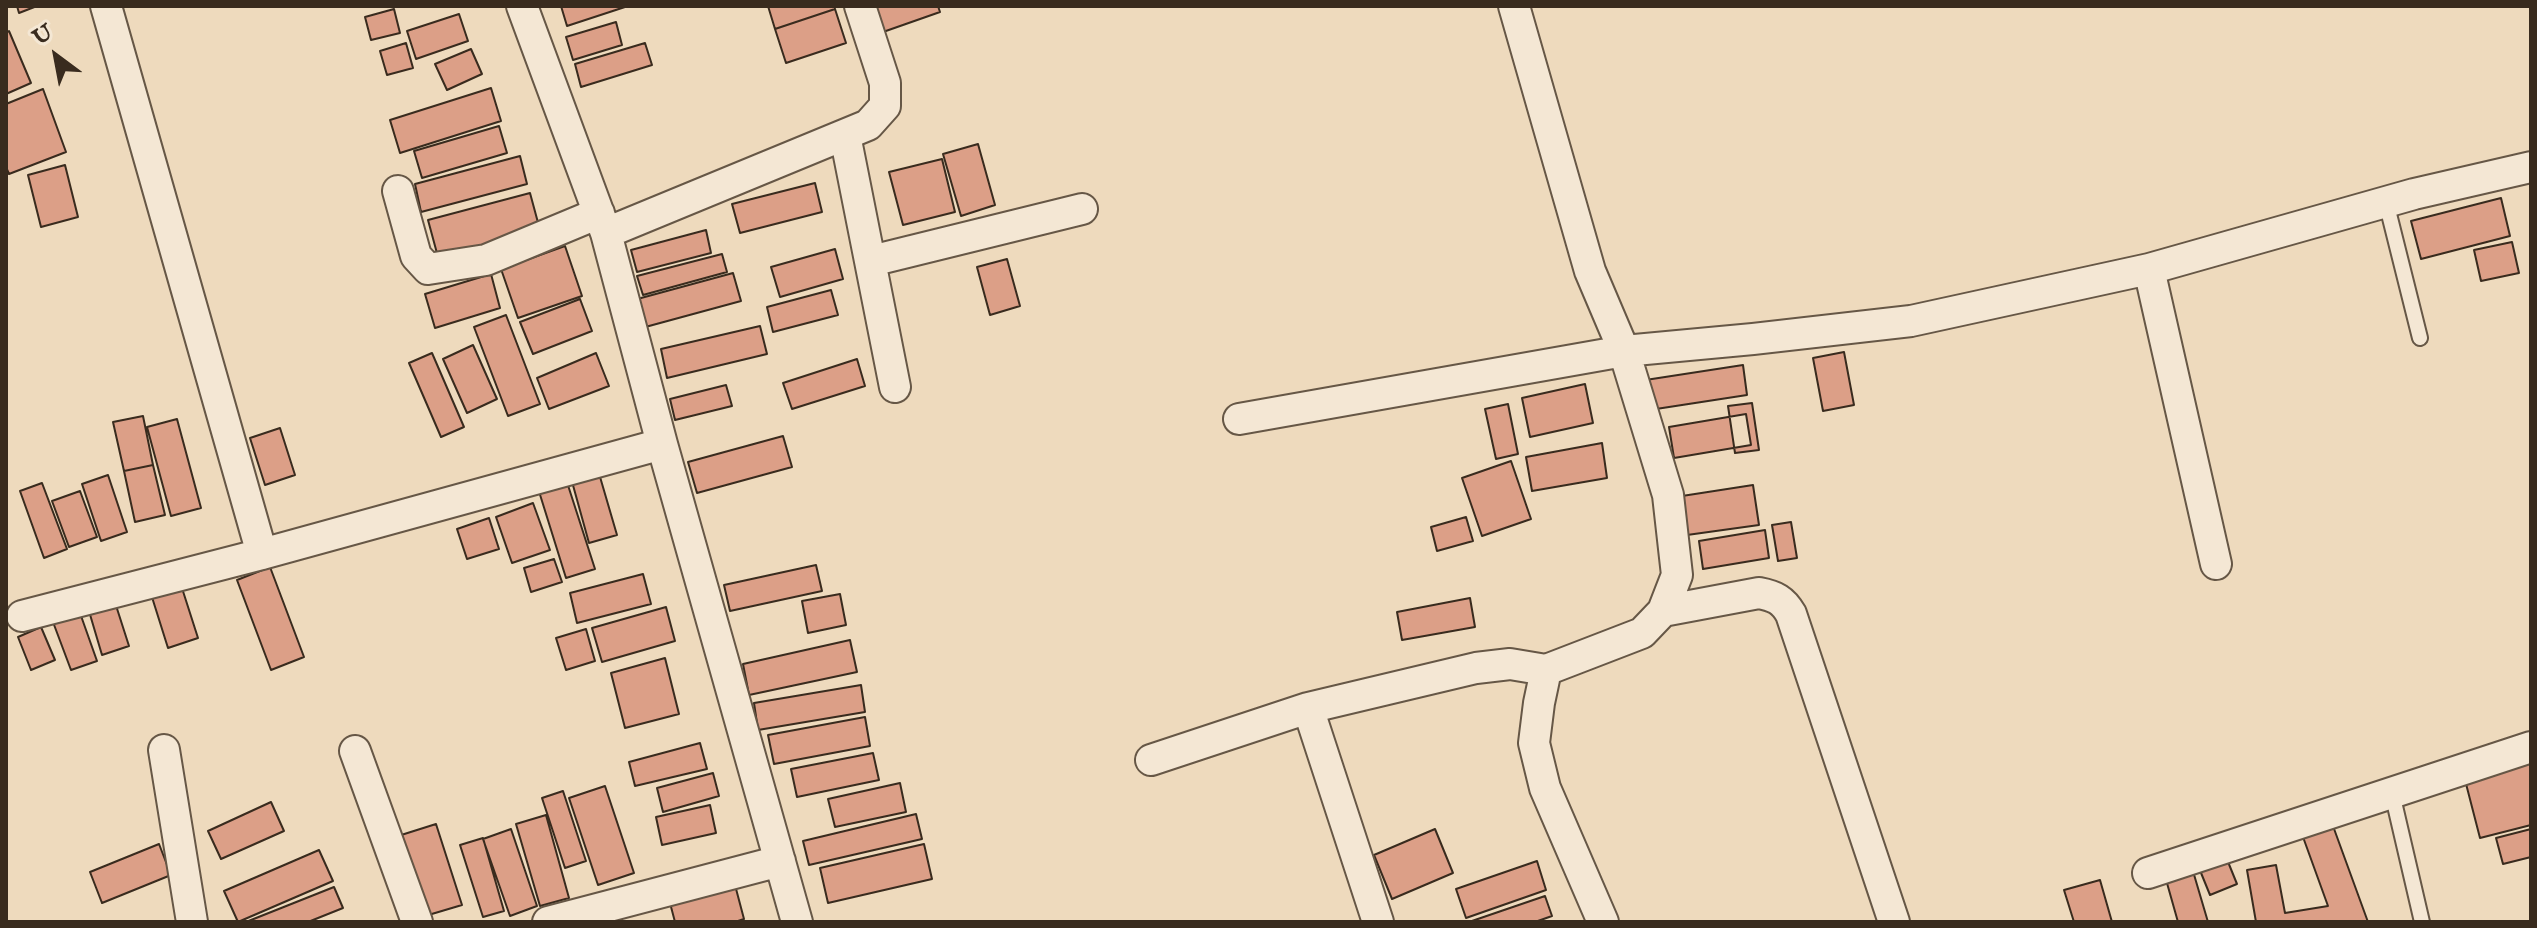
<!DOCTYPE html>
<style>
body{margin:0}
#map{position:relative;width:2537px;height:928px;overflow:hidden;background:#eedabd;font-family:"IM FELL English",serif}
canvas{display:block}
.frame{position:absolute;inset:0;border:8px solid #392b1e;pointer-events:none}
.north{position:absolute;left:16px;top:16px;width:80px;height:80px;-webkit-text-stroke:6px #f4e7d4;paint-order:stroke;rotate:328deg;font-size:22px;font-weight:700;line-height:32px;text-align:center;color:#392b1e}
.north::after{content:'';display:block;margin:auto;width:28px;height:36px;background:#392b1e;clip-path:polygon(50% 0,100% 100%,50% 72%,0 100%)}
</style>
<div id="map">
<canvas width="2537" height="928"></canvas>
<div class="frame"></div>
<div class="north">U</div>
</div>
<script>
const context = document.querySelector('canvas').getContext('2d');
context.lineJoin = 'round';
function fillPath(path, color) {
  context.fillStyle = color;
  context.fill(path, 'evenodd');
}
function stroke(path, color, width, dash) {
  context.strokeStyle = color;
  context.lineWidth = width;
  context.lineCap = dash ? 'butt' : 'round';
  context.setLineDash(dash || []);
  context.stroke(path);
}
const building = new Path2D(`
 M17,6H37L19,13Z
 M561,6H628L567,26Z
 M768,6H834L835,9L775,29Z
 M874,6H938L940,12L883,32Z
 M394,9L400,33L371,40L365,17Z
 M835,9L846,43L786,63L775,29Z
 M459,14L468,41L416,59L407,31Z
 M616,22L622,45L573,60L566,37Z
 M9,31L31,83L6,94V33Z
 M406,43L413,68L387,75L380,51Z
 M645,43L652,65L581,87L575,64Z
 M471,49L482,74L447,90L435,64Z
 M491,88L501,121L400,153L390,120Z
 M43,89L66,152L9,174L6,167V104Z
 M499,126L507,153L422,178L414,151Z
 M978,144L995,205L961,216L943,154Z
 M520,156L527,184L421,212L415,184Z
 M942,159L955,212L903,225L889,172Z
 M65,165L78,217L41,227L28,175Z
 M815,183L822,212L740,233L732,204Z
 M530,193L540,230L438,257L428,220Z
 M2501,198L2510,236L2421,259L2411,221Z
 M706,230L711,253L637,272L631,250Z
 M2512,242L2519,273L2481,281L2474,250Z
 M565,246L582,296L518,318L501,269Z
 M835,249L843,279L780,297L771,267Z
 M722,254L727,272L643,295L637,276Z
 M1007,259L1020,306L990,315L977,267Z
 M733,273L741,301L638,329L630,301Z
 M491,274L500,308L435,328L425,294Z
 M831,290L838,315L773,332L767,307Z
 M580,299L592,331L533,354L520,322Z
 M506,315L540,404L508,416L474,327Z
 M760,326L767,354L667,378L661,349Z
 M473,345L497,399L467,413L443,359Z
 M1844,352L1854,405L1823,411L1813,358Z
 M432,353L464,427L441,437L409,363Z
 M596,353L609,386L549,409L537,378Z
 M857,359L865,386L792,409L783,383Z
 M1743,365L1747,395L1643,411L1639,381Z
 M1585,384L1593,423L1530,437L1522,398Z
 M726,385L732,406L675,420L670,399Z
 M1752,403L1759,450L1735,453L1728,406Z
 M1508,404L1518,454L1496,459L1485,409Z
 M1746,414L1751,445L1674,458L1669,427Z
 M143,416L153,465L124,471L113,422Z
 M177,419L201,508L171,516L147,427Z
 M280,428L295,475L265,485L250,438Z
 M783,436L792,467L697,493L688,462Z
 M1602,443L1607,478L1532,491L1526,457Z
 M1511,461L1531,519L1482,536L1462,478Z
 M153,465L165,515L135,522L124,471Z
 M598,470L617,535L589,543L571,478Z
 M108,475L127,532L101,541L82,484Z
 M565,476L595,569L566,578L537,485Z
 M42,483L67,549L44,558L20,491Z
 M1753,485L1759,525L1687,535L1682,496Z
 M80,491L97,537L69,547L52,501Z
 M533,503L550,550L512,563L496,517Z
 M1466,517L1473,541L1437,551L1431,527Z
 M489,518L499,549L467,559L457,529Z
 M1791,522L1797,558L1778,561L1772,525Z
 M1765,530L1769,558L1703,569L1699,541Z
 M554,559L562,582L531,592L524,568Z
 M816,565L822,591L730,611L724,585Z
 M270,567L304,657L271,670L237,580Z
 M643,574L651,604L577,623L570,593Z
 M181,585L198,638L168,648L151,594Z
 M112,593L129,646L102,655L86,601Z
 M840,594L846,625L808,633L802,601Z
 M1470,598L1475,627L1402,640L1397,612Z
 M666,607L675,641L602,662L592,628Z
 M80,613L97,661L71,670L53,622Z
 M41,627L55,660L31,670L18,637Z
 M586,629L595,661L566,670L556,638Z
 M850,640L857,672L749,695L743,664Z
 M665,658L679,714L625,728L611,673Z
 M861,685L865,712L758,730L754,703Z
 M865,717L870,746L774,764L768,735Z
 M700,743L707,769L635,786L629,762Z
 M873,753L879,780L797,797L791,769Z
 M2531,758V825L2480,838L2464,776Z
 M713,773L719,796L663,812L657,788Z
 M900,783L906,812L835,827L828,799Z
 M605,786L634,873L598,885L569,798Z
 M563,791L586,861L565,868L542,798Z
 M271,802L284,831L221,859L208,831Z
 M710,805L716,833L662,845L656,817Z
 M916,814L922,839L809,865L803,841Z
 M546,815L569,898L540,906L516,824Z
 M436,824L462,905L425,916L398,836Z
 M2333,826L2368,922H2256L2247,870L2276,865L2285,913L2328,906L2303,837Z
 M511,829L537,906L510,916L483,839Z
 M1435,829L1453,873L1392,899L1374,855Z
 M2531,829V857L2503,864L2496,838Z
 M483,838L504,911L483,917L460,845Z
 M159,844L171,875L102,903L90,872Z
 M924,844L932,879L828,903L820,868Z
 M319,850L333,881L238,922L224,891Z
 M2224,852L2237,884L2210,895L2197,863Z
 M1537,861L1546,890L1466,918L1456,889Z
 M2190,861L2208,922H2178L2163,869Z
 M2100,880L2112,922H2074L2064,890Z
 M735,885L744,919L735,922H675L670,903Z
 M334,887L343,908L308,922H246Z
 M1545,896L1552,916L1535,922H1469Z`);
const lane = new Path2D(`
 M2386,202L2420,338
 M2392,793L2422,922`);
const street = new Path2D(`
 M106,6L262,554
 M522,6L606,233L662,444L797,922
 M845,135L895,387
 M398,191L416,256L428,269L486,260L599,213
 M606,233L868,125L885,106V83L860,6
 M871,261L1082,209
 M2149,269L2216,564
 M1239,419L1624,351L1753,339L1911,321L2149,269L2414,194L2531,167
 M1663,611L1759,593C1775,596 1783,600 1791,614L1894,922
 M22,616L262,554L662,444
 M1546,670L1539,703L1534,743L1545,788L1603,922
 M1308,708L1378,922
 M164,750L192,922
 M355,751L417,922
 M1151,760L1308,708L1476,668L1510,664L1546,670L1642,633L1663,611L1677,575L1668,495L1624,351L1590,271L1514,6
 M2148,873L2531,747
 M548,922L780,861`);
fillPath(building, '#dc9f87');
stroke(building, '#392b1e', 2);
stroke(lane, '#665746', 18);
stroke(street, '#665746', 34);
stroke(lane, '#f4e7d4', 14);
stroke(street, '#f4e7d4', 30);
</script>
